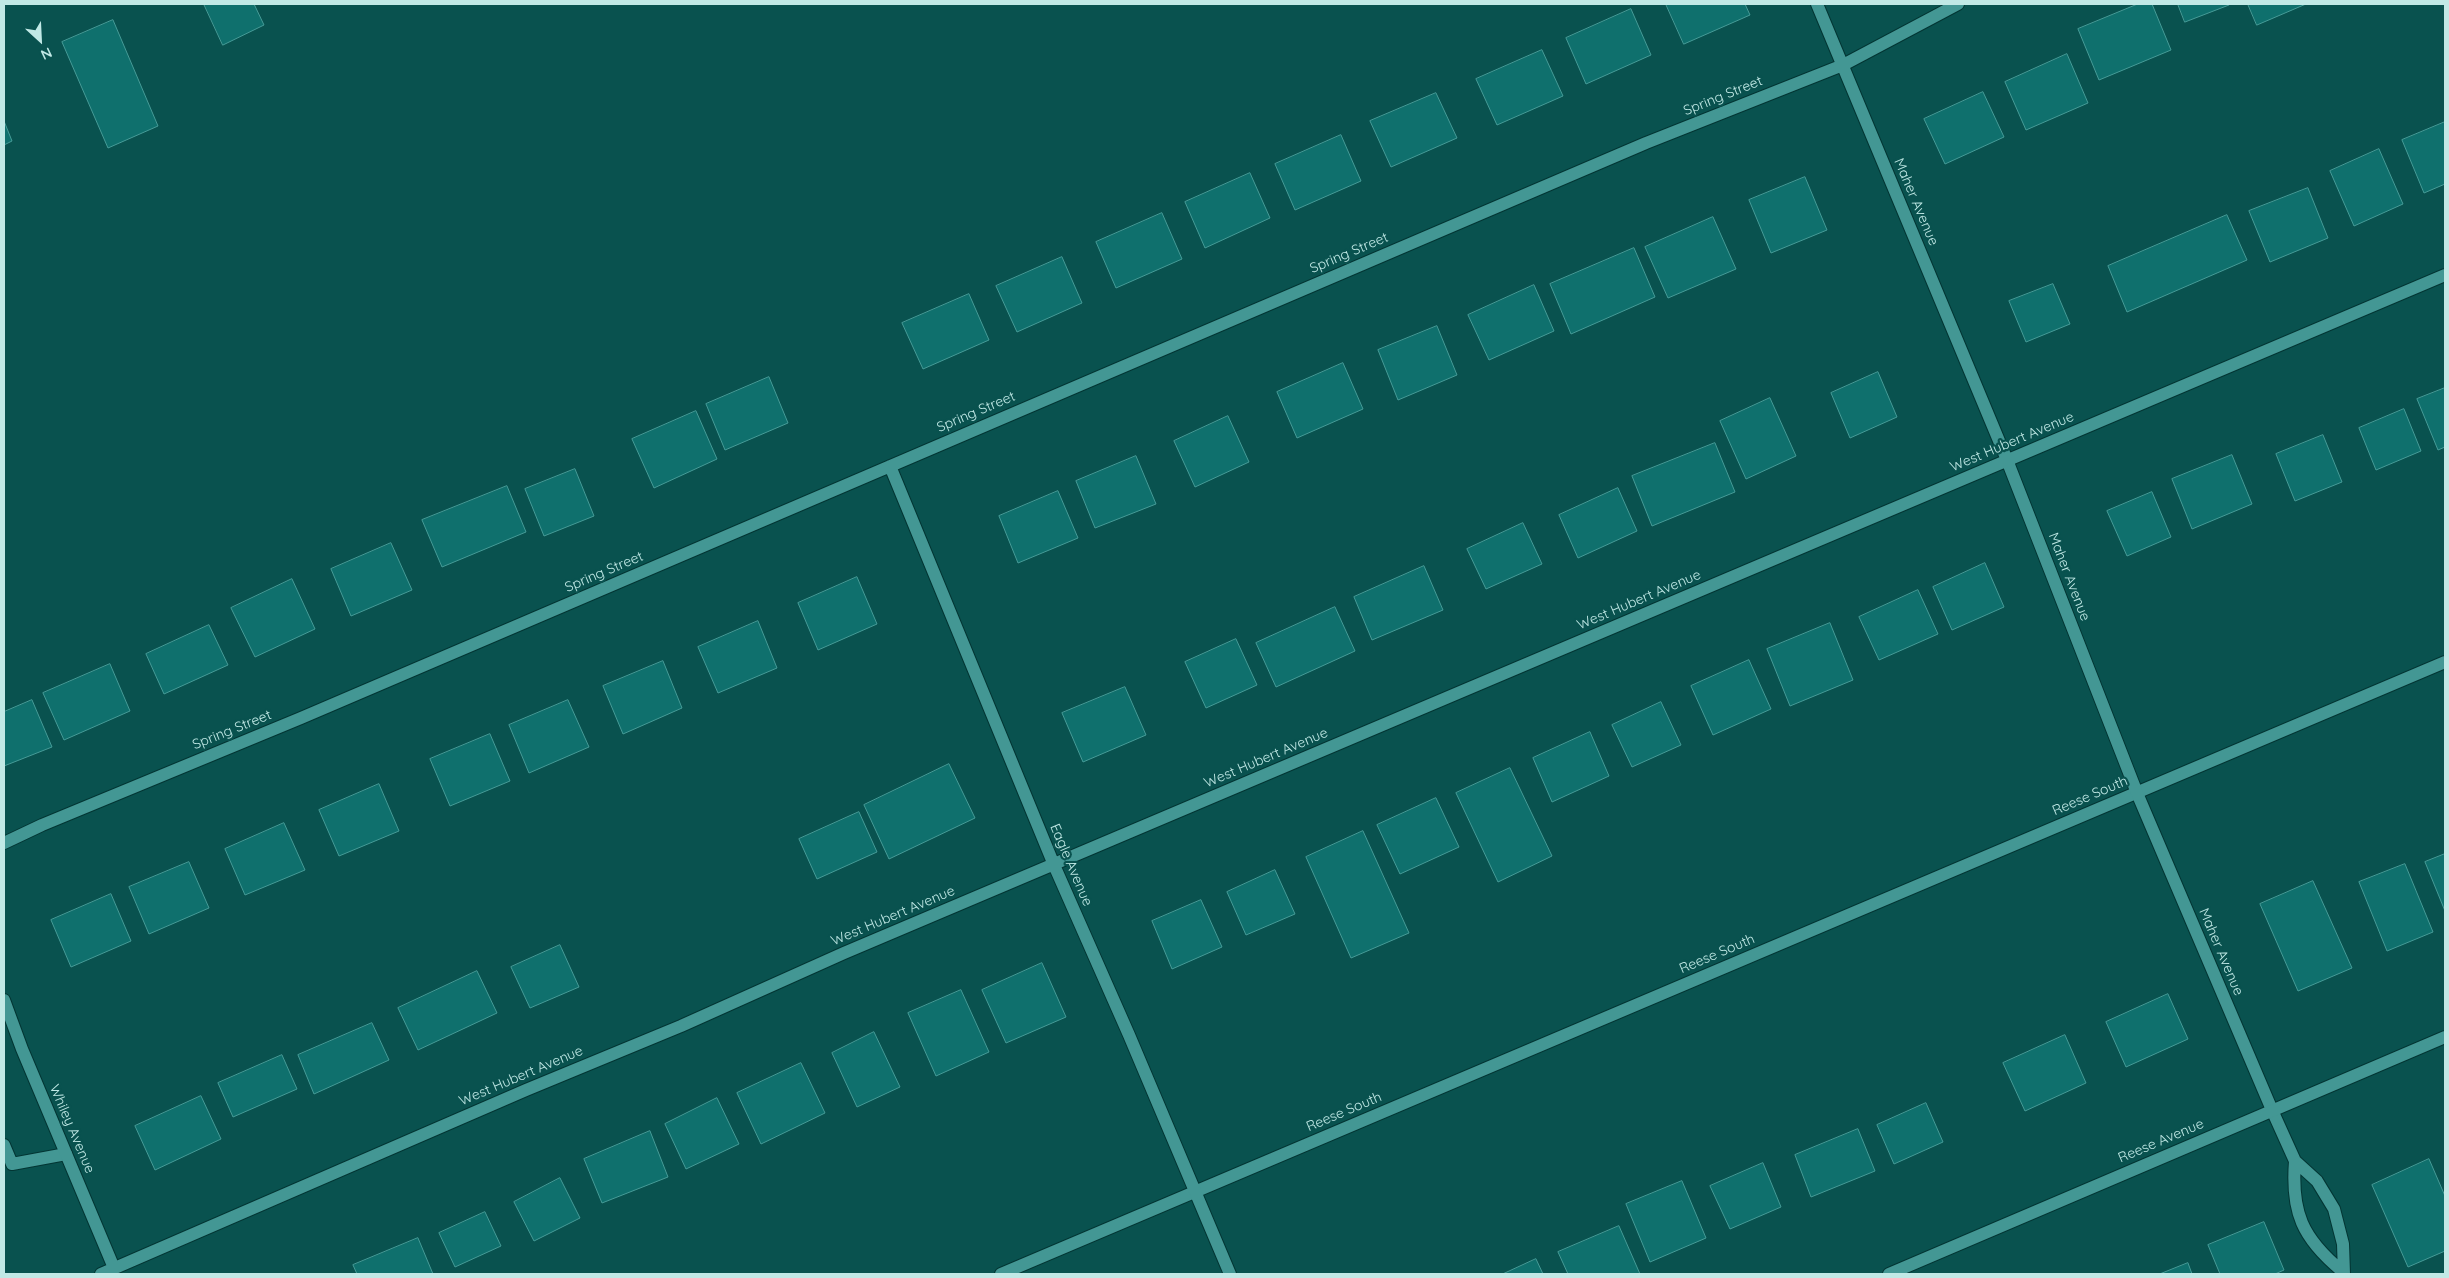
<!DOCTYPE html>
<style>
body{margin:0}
#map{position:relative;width:2449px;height:1278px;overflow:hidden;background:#09524f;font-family:Quicksand,sans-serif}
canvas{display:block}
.frame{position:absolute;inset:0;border:5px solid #c1e9e6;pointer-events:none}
.north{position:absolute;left:15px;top:15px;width:50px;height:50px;-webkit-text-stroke:4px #09524f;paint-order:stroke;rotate:155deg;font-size:14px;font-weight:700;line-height:20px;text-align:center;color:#c1e9e6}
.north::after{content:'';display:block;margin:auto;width:18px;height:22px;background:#c1e9e6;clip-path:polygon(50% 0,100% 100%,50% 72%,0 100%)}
</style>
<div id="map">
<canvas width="2449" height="1278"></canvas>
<div class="frame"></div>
<div class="north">N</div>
</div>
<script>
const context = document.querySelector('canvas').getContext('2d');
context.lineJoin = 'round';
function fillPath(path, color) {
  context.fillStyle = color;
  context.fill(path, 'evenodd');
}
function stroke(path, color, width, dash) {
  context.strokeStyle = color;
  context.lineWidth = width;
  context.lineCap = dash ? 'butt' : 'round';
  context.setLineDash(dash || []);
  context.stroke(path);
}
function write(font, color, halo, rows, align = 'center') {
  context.font = font + ' Quicksand,sans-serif';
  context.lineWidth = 4.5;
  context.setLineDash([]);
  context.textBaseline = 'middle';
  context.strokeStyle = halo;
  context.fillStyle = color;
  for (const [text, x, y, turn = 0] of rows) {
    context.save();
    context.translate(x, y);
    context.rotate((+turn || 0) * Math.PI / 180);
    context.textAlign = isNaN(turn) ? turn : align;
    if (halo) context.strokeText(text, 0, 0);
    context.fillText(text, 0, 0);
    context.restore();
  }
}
const building = new Path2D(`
 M204,4H254L264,25L223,45Z
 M1666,4H1745L1750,15L1684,44Z
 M2138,4H2152L2171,50L2099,80L2078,29Z
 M2178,4H2228L2229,5L2185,22Z
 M2248,4H2306L2257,25Z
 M1631,9L1651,55L1586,84L1566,38Z
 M113,20L158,126L108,148L62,42Z
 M1542,50L1563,96L1497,125L1476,79Z
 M2067,54L2088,103L2026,130L2005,82Z
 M1983,92L2004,137L1945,164L1924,119Z
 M1436,93L1457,138L1391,167L1370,121Z
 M4,121L12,141L4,145Z
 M2445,122V184L2424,193L2402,140Z
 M1341,135L1361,181L1295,210L1275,164Z
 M2379,149L2403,204L2354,226L2330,171Z
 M1250,173L1270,218L1205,248L1185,202Z
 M1805,177L1827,230L1771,253L1749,200Z
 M2308,188L2328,238L2270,262L2249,211Z
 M1162,213L1182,259L1116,288L1096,242Z
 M2227,215L2247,260L2127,312L2108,266Z
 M1713,217L1736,269L1668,298L1645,247Z
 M1634,248L1655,297L1571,334L1550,284Z
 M1062,257L1082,303L1017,332L996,286Z
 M2053,284L2070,324L2026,342L2009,301Z
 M1534,285L1554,331L1489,360L1468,315Z
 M969,294L989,340L923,369L902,323Z
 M1437,326L1457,375L1398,400L1378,350Z
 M1343,363L1363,409L1297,438L1277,392Z
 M1878,372L1897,417L1850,438L1831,393Z
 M769,377L788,423L725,450L706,404Z
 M2445,388V447L2438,450L2417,399Z
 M1770,398L1796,456L1746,479L1720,421Z
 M2404,409L2421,451L2376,470L2359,428Z
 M696,411L717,459L654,488L632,439Z
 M1228,416L1249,462L1195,487L1174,441Z
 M2323,435L2342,482L2295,501L2276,454Z
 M1715,443L1735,492L1652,526L1632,476Z
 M2232,455L2252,504L2192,529L2172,479Z
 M1136,456L1156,504L1095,528L1076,481Z
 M575,469L594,516L544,536L525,489Z
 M507,486L526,532L442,567L422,520Z
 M1618,488L1637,531L1578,558L1559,515Z
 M1058,491L1078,538L1018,563L999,516Z
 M2152,492L2171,537L2127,556L2107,511Z
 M1523,523L1542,564L1486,589L1467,549Z
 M391,543L412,590L351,616L331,569Z
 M1985,563L2004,607L1952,630L1933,587Z
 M1424,566L1443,610L1372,640L1354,597Z
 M857,577L877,624L818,650L798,603Z
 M292,579L315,629L255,657L231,608Z
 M1918,590L1938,634L1879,660L1859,617Z
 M1335,607L1355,651L1276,687L1256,643Z
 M758,621L777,668L718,693L698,647Z
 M1830,623L1853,680L1790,706L1767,649Z
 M209,625L228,665L164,694L146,654Z
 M1236,639L1257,685L1206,708L1185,662Z
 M1749,660L1771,709L1713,735L1691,686Z
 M663,661L682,708L623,734L603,686Z
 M110,664L130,711L64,740L43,693Z
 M1125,687L1146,735L1083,762L1062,713Z
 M32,700L52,747L4,766V712Z
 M568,700L589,747L529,773L509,725Z
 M1661,702L1681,745L1632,767L1612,725Z
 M1590,732L1609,776L1552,802L1533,758Z
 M490,734L510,781L450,806L430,759Z
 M949,764L975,818L889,859L864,805Z
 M1510,768L1552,856L1498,882L1456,793Z
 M379,784L399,831L339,856L319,810Z
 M1436,798L1459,847L1400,874L1377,825Z
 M859,812L877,852L817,879L799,839Z
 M284,823L305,870L245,895L225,849Z
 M1363,831L1409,933L1351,958L1306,857Z
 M2445,854V911L2425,862Z
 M189,862L209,908L149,934L129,887Z
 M2405,864L2433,932L2387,951L2359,882Z
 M1275,870L1295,914L1246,935L1227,892Z
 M2313,881L2352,968L2298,991L2260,904Z
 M111,894L131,941L71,967L51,920Z
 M1201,900L1222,947L1172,969L1152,921Z
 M560,945L579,987L530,1008L511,967Z
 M1042,963L1066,1017L1006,1043L982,990Z
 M477,971L497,1013L418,1050L398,1008Z
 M961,990L989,1052L936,1076L908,1013Z
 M2168,994L2188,1039L2126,1067L2106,1022Z
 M372,1023L389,1060L314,1094L298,1055Z
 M874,1032L900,1087L857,1107L832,1053Z
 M2065,1035L2086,1083L2025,1111L2003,1063Z
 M282,1055L297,1089L233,1117L218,1083Z
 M801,1063L825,1113L761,1144L737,1093Z
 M201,1096L221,1139L155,1170L135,1126Z
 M717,1098L739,1144L686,1169L665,1124Z
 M1926,1103L1943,1142L1894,1164L1877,1125Z
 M1858,1129L1875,1171L1811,1197L1795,1155Z
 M650,1131L668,1177L602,1203L584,1159Z
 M2429,1159L2445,1196V1251L2408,1267L2372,1185Z
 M1763,1163L1781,1207L1730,1229L1710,1186Z
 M560,1178L580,1218L534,1241L514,1202Z
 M1682,1181L1706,1238L1650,1262L1626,1204Z
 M485,1212L501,1246L455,1267L439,1233Z
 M2264,1222L2284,1270L2275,1274H2220L2208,1245Z
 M1619,1226L1640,1274H1568L1558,1252Z
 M418,1238L433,1274H357L353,1265Z
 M1536,1259L1543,1274H1503Z
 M2188,1263L2192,1274H2160Z`);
const lane = new Path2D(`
 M4,1145L12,1164L66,1154
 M1001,1274L2445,662`);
const street = new Path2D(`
 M1817,4L2007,460L2137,793L2272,1110L2295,1161L2317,1181L2334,1209L2343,1244L2344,1274
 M890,466L1054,865L1129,1035L1230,1274
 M4,843L42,825L301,718L1646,143L1843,65L1958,4
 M4,1000L22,1049L114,1268
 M2295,1161C2291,1212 2302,1238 2342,1271
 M101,1274L526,1090L681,1026L844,953L2445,275`);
const secondary = new Path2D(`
 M1889,1274L2445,1037`);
const streetNames = [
 ["Spring Street",1723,96,-22],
 ["Maher Avenue",1916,202,67],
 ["Spring Street",1349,253,-23],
 ["Spring Street",976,412,-23],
 ["West Hubert Avenue",2012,442,-23],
 ["Spring Street",604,572,-23],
 ["Maher Avenue",2069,577,69],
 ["West Hubert Avenue",1639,600,-23],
 ["Spring Street",232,730,-22],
 ["West Hubert Avenue",1266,758,-23],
 ["Reese South",2090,796,-23],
 ["Eagle Avenue",1071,865,67],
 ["West Hubert Avenue",893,916,-23],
 ["Maher Avenue",2221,952,67],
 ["Reese South",1717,954,-23],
 ["West Hubert Avenue",521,1076,-23],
 ["Reese South",1344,1112,-23],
 ["Whiley Avenue",72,1129,67],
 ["Reese Avenue",2161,1141,-23]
];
fillPath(building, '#0f706d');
stroke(building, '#469b97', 1);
stroke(lane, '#033533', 14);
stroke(street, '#033533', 14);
stroke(secondary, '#033533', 14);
stroke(lane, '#439794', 12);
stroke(street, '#439794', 12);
stroke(secondary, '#439794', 12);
write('14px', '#c1e9e6', '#09524f', streetNames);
</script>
